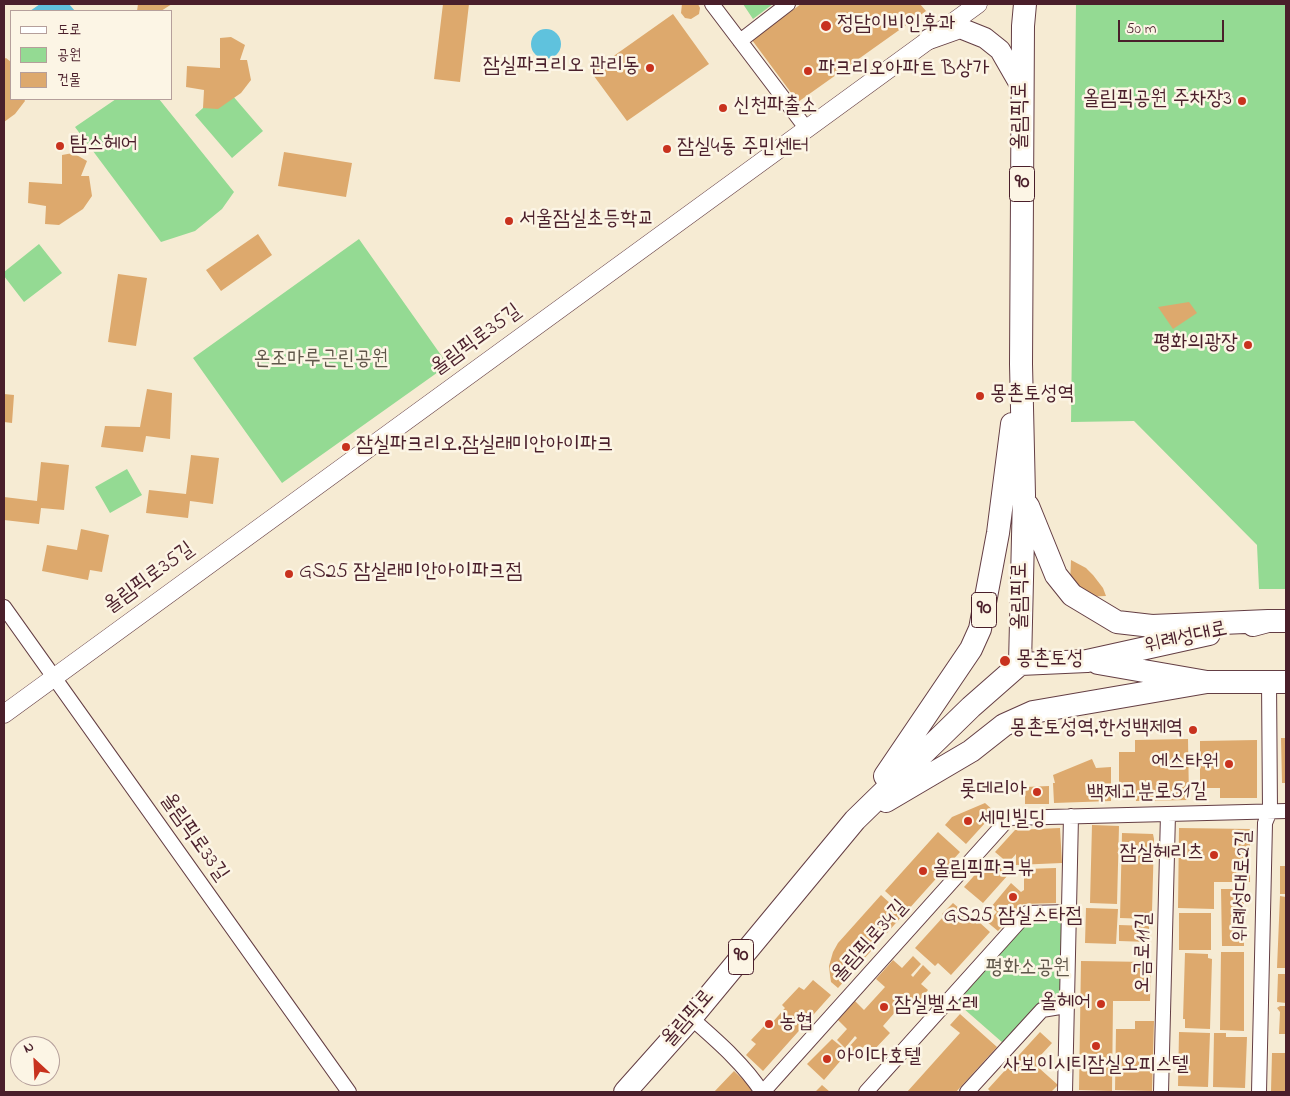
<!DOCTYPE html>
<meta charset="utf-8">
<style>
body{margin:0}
#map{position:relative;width:1290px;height:1096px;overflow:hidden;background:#f6ebd3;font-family:"Indie Flower","Poor Story",sans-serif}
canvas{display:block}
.frame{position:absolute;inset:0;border:5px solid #4a1f2b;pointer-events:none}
.legend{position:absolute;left:10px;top:10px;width:162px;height:90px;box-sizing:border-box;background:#fcf5e5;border:1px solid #b59f9b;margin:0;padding:6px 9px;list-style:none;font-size:15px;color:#4a1f2b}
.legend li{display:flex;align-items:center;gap:10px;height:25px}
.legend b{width:25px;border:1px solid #b59f9b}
.north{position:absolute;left:10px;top:1036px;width:50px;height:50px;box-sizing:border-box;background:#fcf5e5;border:1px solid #b59f9b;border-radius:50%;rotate:335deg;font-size:14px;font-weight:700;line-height:20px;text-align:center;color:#4a1f2b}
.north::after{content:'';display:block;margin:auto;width:18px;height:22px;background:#c8321e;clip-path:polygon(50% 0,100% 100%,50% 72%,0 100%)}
.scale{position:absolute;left:1118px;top:20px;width:106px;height:22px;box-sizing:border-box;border:2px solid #4a1f2b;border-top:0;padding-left:6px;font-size:15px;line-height:18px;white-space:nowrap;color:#4a1f2b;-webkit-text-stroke:4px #fcf5e5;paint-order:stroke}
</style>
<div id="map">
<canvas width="1290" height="1096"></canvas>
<div class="frame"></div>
<ul class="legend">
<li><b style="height:6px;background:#fff"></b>도로</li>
<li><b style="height:14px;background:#94da93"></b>공원</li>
<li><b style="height:14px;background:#dda96d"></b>건물</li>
</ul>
<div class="north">N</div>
<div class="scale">50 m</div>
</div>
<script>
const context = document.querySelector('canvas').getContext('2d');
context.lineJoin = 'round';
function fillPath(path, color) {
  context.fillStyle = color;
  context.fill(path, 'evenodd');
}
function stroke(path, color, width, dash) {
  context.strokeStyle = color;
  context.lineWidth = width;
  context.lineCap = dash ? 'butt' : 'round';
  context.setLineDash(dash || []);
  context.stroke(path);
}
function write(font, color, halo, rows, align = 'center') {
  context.font = font + ' "Indie Flower","Poor Story",sans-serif';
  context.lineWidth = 5;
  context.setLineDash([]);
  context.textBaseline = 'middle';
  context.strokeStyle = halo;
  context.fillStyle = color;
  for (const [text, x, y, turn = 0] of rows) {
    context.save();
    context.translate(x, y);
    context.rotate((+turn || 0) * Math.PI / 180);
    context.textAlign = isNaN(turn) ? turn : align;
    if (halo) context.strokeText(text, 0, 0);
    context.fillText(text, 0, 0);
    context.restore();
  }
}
const green = new Path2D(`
 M743,4H773L753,19Z
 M1076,4H1286V589H1259L1257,545L1134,421L1071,422Z
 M226,88L263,131L232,158L195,115Z
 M116,99H159L234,192L222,209L195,231L161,242L75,127Z
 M359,239L448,365L282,483L193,358Z
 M39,244L62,273L24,302L4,276V272Z
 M127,469L142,495L110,513L95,487Z
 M1056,918L1063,926L1061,994L1054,1001L1040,1002L1003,1043L955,1001L1029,919Z`);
const water = new Path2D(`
 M40,4H69L75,11H30Z
 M531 44a15 15 0 1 1 30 0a15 15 0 1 1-30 0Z`);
const building = new Path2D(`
 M138,4H172L161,11H137Z
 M443,4H469L460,82L434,79Z
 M682,4H698L700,8L699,14L691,19L685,18L681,13Z
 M801,4H920L926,11L798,102L752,40Z
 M673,14L709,64L627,121L591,72Z
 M231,37L245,45L240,60H247L251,80L241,93L218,109L203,108L204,90L186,87L187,66L220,68V38Z
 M6,58L11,62V99H24L25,101L15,114L4,122V59Z
 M284,152L352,163L346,197L278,186Z
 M73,153L87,161L81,176H89L92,196L83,209L59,225L45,224L46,206L28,203L29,182L62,184V155Z
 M258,234L272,255L221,291L206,270Z
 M118,274L147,278L136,346L108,342Z
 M1189,302L1197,313L1173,329L1158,307Z
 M147,389L172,393L170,439L146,436L143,452L101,447L105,426L140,427Z
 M4,394L14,395L12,423L4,422Z
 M191,455L219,458L213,504L190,501L188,518L146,513L149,490L186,494Z
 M41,462L69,465L64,510L41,508L39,524L4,520V497L37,501Z
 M81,529L109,535L102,572L90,570L88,580L42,571L47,545L77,550Z
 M1071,560L1086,568L1093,575L1103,588L1106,596L1082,597L1070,585Z
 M1281,738H1286V783H1282Z
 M1188,739L1189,800L1136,801L1135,789L1119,790V752H1135V740Z
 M1257,740V798H1220V788H1200V741Z
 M1092,759L1096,768L1111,767V801L1054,803L1053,783H1055L1053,775Z
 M1049,786V804H1025V787Z
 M985,803L995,812L966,844L945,825L952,817Z
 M1092,825L1119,826L1117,904L1090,903Z
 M1060,828L1062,863L1016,865V854L1008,863L995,852L1015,830Z
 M1179,828L1250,829V882H1214V909L1178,908Z
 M938,832L960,852L907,911L885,891Z
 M1122,833L1153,834L1154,839L1152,912L1150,919L1120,918Z
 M990,858L1008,875L983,903L964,887Z
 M1285,862H1286V894H1280V866H1285Z
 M1056,868V903L1023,904L998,931L987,922L997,912L991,907L1011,883L1021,892L1024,890V869Z
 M1221,889H1244V946H1222Z
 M881,895L903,915L838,988L831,982L830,975L829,966L833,952L838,943Z
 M1280,896L1286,897V968H1277Z
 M953,903L977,924L979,922L990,932L951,975L938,963L935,966L915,948L944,916L942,914Z
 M1086,908L1118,909L1116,944L1085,943Z
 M1179,913H1211V950H1179Z
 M1119,925L1149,926V942L1119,941Z
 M1221,952H1244V1031L1220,1030Z
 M1185,953L1208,954V958L1212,959L1210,1029L1185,1028V1019H1183Z
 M913,956L921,964L911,975L913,977L923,965L931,973L921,984L928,990L911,1010L903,1003L883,1026L890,1033L872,1052L865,1045L855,1057L847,1049L857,1038L855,1036L845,1048L837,1040L847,1029L838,1020L855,1001L864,1010L885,987L876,979L893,960L902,968Z
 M1081,961L1151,962L1150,1001H1113L1112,1091L1079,1090Z
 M1278,974H1286V1003L1277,1002Z
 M813,980L831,995L763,1071L746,1055L756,1044L751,1040L768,1022L771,1024L785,1008L782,1005L799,987L804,990Z
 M1280,1006H1286V1034H1279L1280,1012L1277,1008Z
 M960,1014L997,1047L956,1092H907L960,1033L950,1025Z
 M1135,1021H1154L1152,1091L1115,1090L1116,1029H1135Z
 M1040,1032L1052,1043L1041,1055L1046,1060L1039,1068L1058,1085L1051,1092H991L988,1089Z
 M1179,1032L1210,1033L1208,1087L1178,1086Z
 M1214,1033H1226V1037H1247L1245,1088L1213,1087Z
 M832,1039L848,1052L824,1080L807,1064Z
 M1272,1053H1286V1091H1271Z
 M734,1071L753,1089L750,1092H714Z
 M822,1085L830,1092H815Z`);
const minor = new Path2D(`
 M712,4L806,128
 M740,41L788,4
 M4,607L349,1092
 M691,1018C717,1041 743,1063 762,1092
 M763,1092L1009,818L1286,811
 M866,1092L1027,913L1070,912
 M967,1092L1042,1010L1066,1006
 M1065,1092L1071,816
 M1161,1092L1168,814
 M1259,1092L1265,823L1270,811L1269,681`);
const tertiary = new Path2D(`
 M4,714L978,4`);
const secondary = new Path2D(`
 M929,39L960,28L985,38L1000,50L1023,90`);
const primary = new Path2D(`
 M1028,506L1056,575L1072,595L1117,622L1152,626L1268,621
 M1253,625L1268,621H1286
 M1098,663L1207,682H1286
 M1020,664L1087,661L1209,634
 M885,776L971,649L980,629L998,533L1012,424
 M886,801L971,751L1004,725L1033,712L1207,682
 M625,1092L691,1018L855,820L971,707L1020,664L1024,495L1021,364L1023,26L1025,4`);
const markers = [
 [826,26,6,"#c8321e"],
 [650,68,5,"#c8321e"],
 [808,71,5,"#c8321e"],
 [1242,101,5,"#c8321e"],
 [723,108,5,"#c8321e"],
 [60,146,5,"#c8321e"],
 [667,149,5,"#c8321e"],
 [509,221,5,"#c8321e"],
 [1248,345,5,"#c8321e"],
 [980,396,5,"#c8321e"],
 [346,447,5,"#c8321e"],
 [289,574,5,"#c8321e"],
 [1005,661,6,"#c8321e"],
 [1193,730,5,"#c8321e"],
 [1229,764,5,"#c8321e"],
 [1037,792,5,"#c8321e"],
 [968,821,5,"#c8321e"],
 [1214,855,5,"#c8321e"],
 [923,871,5,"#c8321e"],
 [1013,897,5,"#c8321e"],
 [1101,1004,5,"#c8321e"],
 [884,1007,5,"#c8321e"],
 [769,1024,5,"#c8321e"],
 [1096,1046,5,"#c8321e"],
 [827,1059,5,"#c8321e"]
];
const shields = [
 [1022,184,25],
 [984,610,25],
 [741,957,25]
];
const shieldNames = [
 ["90",1022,184],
 ["90",984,610],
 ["90",741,957]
];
const poiNames = [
 ["정담이비인후과",837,26],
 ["잠실파크리오 관리동",640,68,"right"],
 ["파크리오아파트 B상가",818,71],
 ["올림픽공원 주차장3",1232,101,"right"],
 ["신천파출소",733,108],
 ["탐스헤어",70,146],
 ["잠실4동 주민센터",677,149],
 ["서울잠실초등학교",519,221],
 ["평화의광장",1238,345,"right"],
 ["몽촌토성역",990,396],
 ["잠실파크리오.잠실래미안아이파크",356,447],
 ["GS25 잠실래미안아이파크점",299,574],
 ["몽촌토성",1016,661],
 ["몽촌토성역.한성백제역",1183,730,"right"],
 ["에스타워",1219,764,"right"],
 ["롯데리아",1027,792,"right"],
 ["세민빌딩",978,821],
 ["잠실헤리츠",1204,855,"right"],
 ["올림픽파크뷰",933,871],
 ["GS25 잠실스타점",1013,918,"center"],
 ["올헤어",1091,1004,"right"],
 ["잠실벨소레",894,1007],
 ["농협",779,1024],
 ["아이다호텔",837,1059],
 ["사보이시티잠실오피스텔",1096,1067,"center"]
];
const streetNames = [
 ["올림픽로",1022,116,-90],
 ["올림픽로35길",477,341,-36],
 ["올림픽로35길",150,579,-36],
 ["올림픽로",1022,596,-90],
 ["위례성대로",1186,639,-12],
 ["백제고분로51길",1147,794,-1],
 ["올림픽로33길",193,838,55],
 ["위례성대로2길",1244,886,-88],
 ["올림픽로34길",871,942,-48],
 ["오금로11길",1145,953,-89],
 ["올림픽로",689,1019,-49]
];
const parkNames = [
 ["온조마루근린공원",321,361],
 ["평화소공원",1028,970]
];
fillPath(green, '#94da93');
fillPath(water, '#5fc2dd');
fillPath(building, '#dda96d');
stroke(minor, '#643e44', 16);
stroke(tertiary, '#643e44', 19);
stroke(secondary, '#643e44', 22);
stroke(primary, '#643e44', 24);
stroke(minor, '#fff', 14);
stroke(tertiary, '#fff', 18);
stroke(secondary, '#fff', 20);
stroke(primary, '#fff', 22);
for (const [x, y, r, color] of markers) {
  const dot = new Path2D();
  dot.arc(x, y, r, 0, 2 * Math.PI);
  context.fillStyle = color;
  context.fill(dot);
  stroke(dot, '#fcf5e5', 2);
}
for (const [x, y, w] of shields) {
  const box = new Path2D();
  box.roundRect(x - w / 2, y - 17.5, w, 35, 4);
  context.fillStyle = '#fcf5e5';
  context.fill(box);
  stroke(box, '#4a1f2b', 1);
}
write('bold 20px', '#4a1f2b', null, shieldNames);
write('21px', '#4a1f2b', '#fcf5e5', poiNames, 'left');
write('21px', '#4a1f2b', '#fcf5e5', streetNames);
write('21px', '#60574a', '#fcf5e5', parkNames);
</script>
